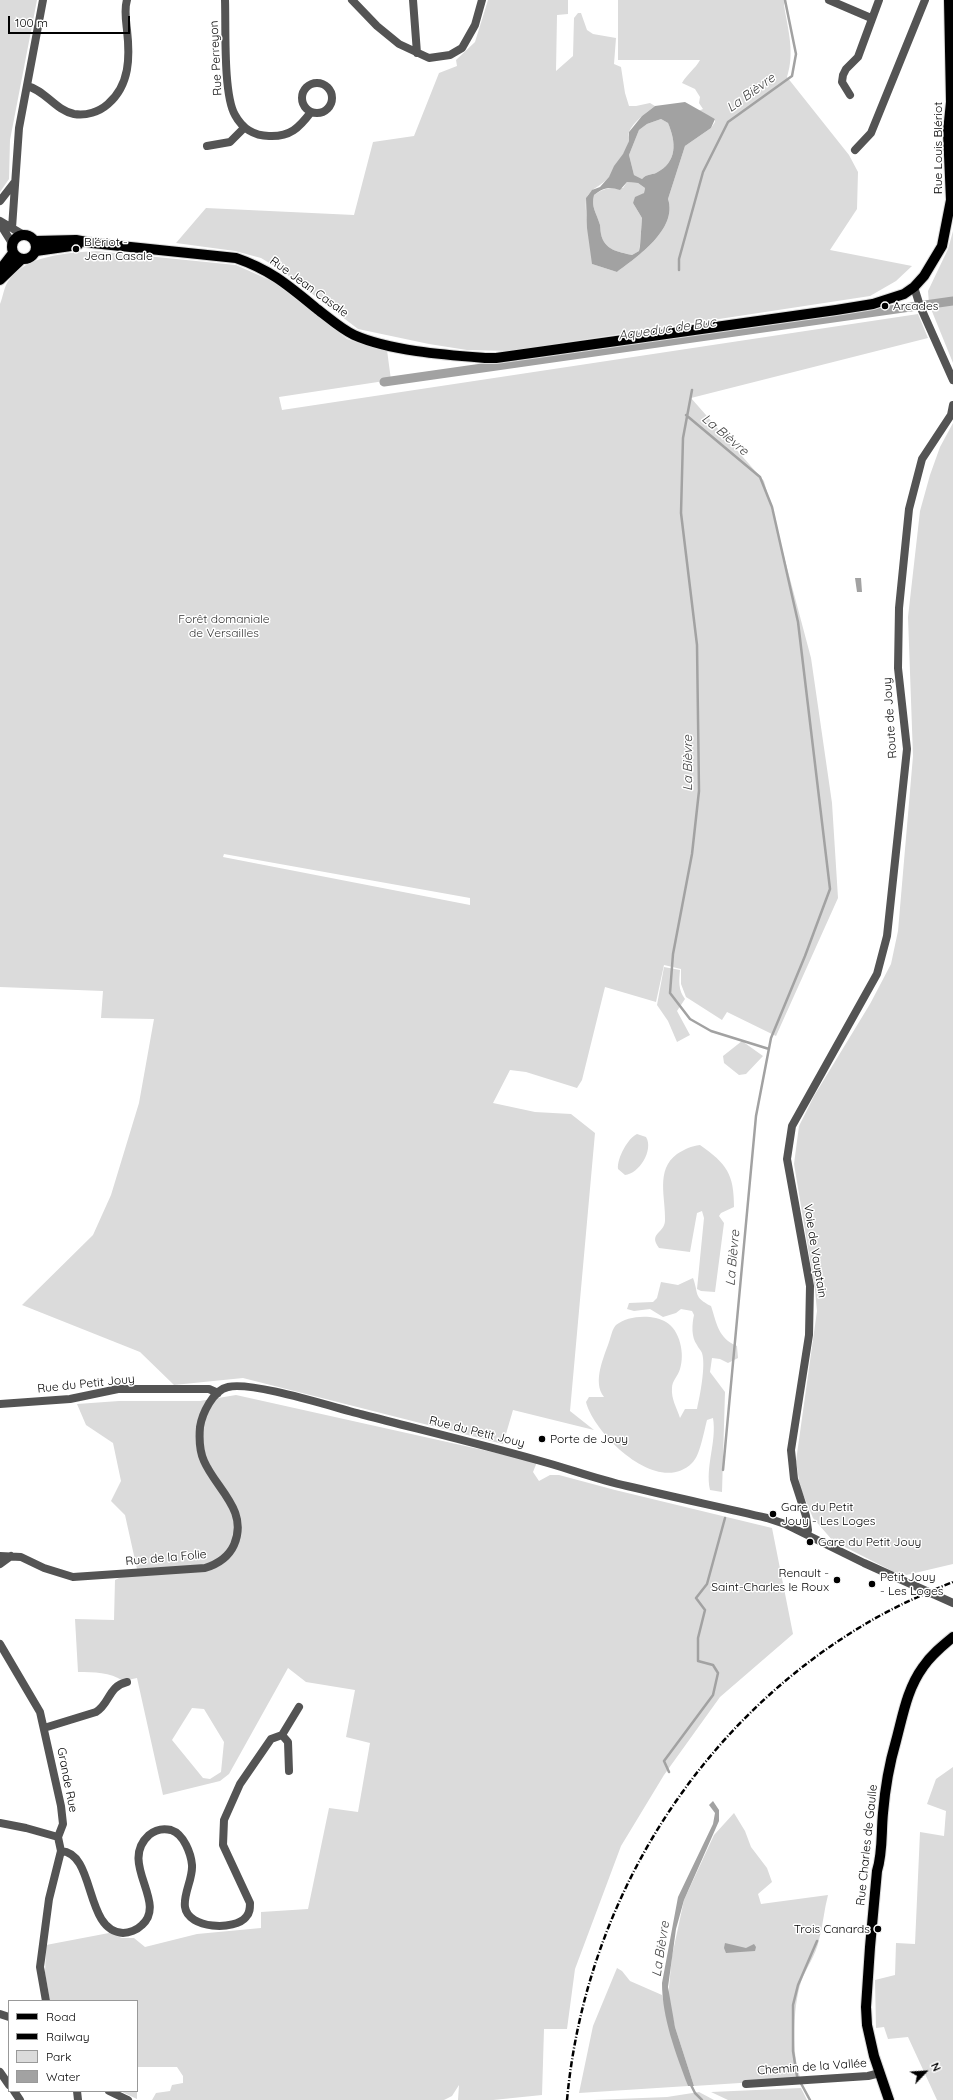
<!DOCTYPE html>
<meta charset="utf-8">
<style>
body{margin:0}
#map{position:relative;width:953px;height:2100px;overflow:hidden;background:#fff;font-family:Quicksand,sans-serif}
canvas{display:block}
.legend{position:absolute;left:8px;top:2000px;width:130px;height:92px;box-sizing:border-box;background:#fff;border:1px solid #999;margin:0;padding:5px 7px;list-style:none;font-size:12px;color:#000}
.legend li{display:flex;align-items:center;gap:8px;height:20px}
.legend b{width:20px;border:1px solid #999}
.north{position:absolute;left:905px;top:2052px;width:40px;height:40px;-webkit-text-stroke:3px #fff;paint-order:stroke;rotate:65deg;font-size:11px;font-weight:700;line-height:16px;text-align:center;color:#000}
.north::after{content:'';display:block;margin:auto;width:14px;height:18px;background:#000;clip-path:polygon(50% 0,100% 100%,50% 72%,0 100%)}
.scale{position:absolute;left:8px;top:16px;width:122px;height:18px;box-sizing:border-box;border:2px solid #000;border-top:0;padding-left:5px;font-size:12px;line-height:14px;white-space:nowrap;color:#000;-webkit-text-stroke:3px #fff;paint-order:stroke}
</style>
<div id="map">
<canvas width="953" height="2100"></canvas>
<ul class="legend">
<li><b style="height:5px;background:#000"></b>Road</li>
<li><b style="height:5px;background:#000"></b>Railway</li>
<li><b style="height:11px;background:#dbdbdb"></b>Park</li>
<li><b style="height:11px;background:#a2a2a2"></b>Water</li>
</ul>
<div class="north">N</div>
<div class="scale">100 m</div>
</div>
<script>
const context = document.querySelector('canvas').getContext('2d');
context.lineJoin = 'round';
function fillPath(path, color) {
  context.fillStyle = color;
  context.fill(path, 'evenodd');
}
function stroke(path, color, width, dash) {
  context.strokeStyle = color;
  context.lineWidth = width;
  context.lineCap = dash ? 'butt' : 'round';
  context.setLineDash(dash || []);
  context.stroke(path);
}
function write(font, color, halo, rows, align = 'center') {
  context.font = font + ' Quicksand,sans-serif';
  context.lineWidth = 3;
  context.setLineDash([]);
  context.textBaseline = 'middle';
  context.strokeStyle = halo;
  context.fillStyle = color;
  for (const [text, x, y, turn = 0] of rows) {
    context.save();
    context.translate(x, y);
    context.rotate((+turn || 0) * Math.PI / 180);
    context.textAlign = isNaN(turn) ? turn : align;
    if (halo) context.strokeText(text, 0, 0);
    context.fillText(text, 0, 0);
    context.restore();
  }
}
const green = new Path2D(`
 M0,0H37L10,140L9,179L0,192Z
 M488,0H568V14L557,15L556,71L573,56L574,18L578,13H581L587,30L593,34L616,38L614,64L621,67L625,93L629,106H636L650,103L655,106C647,112 633,122 629,132C628,135 630,139 629,141C627,150 615,168 610,176C604,185 588,189 586,200C584,221 595,244 592,264L617,272C637,257 678,229 668,199L685,146L711,128L715,122V119L698,111L703,109L699,103L700,97L695,89L682,83C687,74 695,69 700,60H618V0H786L784,5C788,30 795,52 787,77L849,155L858,172L857,209L830,250L912,266L896,281L870,296L509,351L467,350L429,344L358,329L281,270L261,258L235,251L176,243L206,208L354,215L373,142L414,136L439,73L457,66L456,60L475,42Z
 M661,119L668,123C676,142 678,162 656,173C651,175 646,174 642,179L634,175L629,155L639,130L647,124Z
 M627,182L638,183L645,188L644,193L633,203L642,218L640,245L639,251L632,255C619,252 604,250 601,234C600,230 601,226 599,222C596,212 591,207 594,195C604,188 611,187 623,188Z
 M953,231V363L929,304L928,291L948,249Z
 M96,251L236,265L274,282L347,339L368,346L387,350L391,380L279,397L282,410L918,314L928,338L691,398L764,481L811,658L832,803L838,898L776,1036L727,1012L722,1020L686,997L681,984V969L664,965L656,1002L605,987L582,1080L577,1088L526,1072L510,1070L493,1103L535,1112L571,1114L595,1133L570,1411L594,1430L513,1410L503,1444L243,1378L174,1385L140,1352L22,1305L93,1235L111,1195L139,1103L154,1019L101,1018L103,991L0,987V304C3,297 4,286 9,280C26,255 68,253 96,251ZM224,854L470,898V905L223,857Z
 M953,423V1564L902,1576L833,1541L813,1518L800,1487L796,1461L817,1311L815,1290L794,1164L799,1126L814,1096L870,1004L891,964L898,931L913,756L908,617L920,511L930,475L940,447Z
 M664,967L680,970C679,981 678,990 685,999L677,1011L690,1035L677,1042L668,1021L657,1005Z
 M742,1041L763,1056L746,1074L739,1075L724,1063L723,1056Z
 M637,1134L646,1137C654,1150 639,1174 625,1175L618,1169C617,1158 628,1138 637,1134Z
 M700,1145C727,1164 734,1174 734,1207L721,1213L719,1216L724,1223L715,1292L701,1291L697,1289L704,1218L702,1211L697,1213L690,1252L659,1248C648,1233 664,1234 665,1221C666,1198 655,1170 677,1154C685,1149 691,1146 700,1145Z
 M693,1278C699,1294 693,1297 711,1306C717,1324 718,1338 737,1346L738,1358L728,1363L720,1359L712,1358L710,1372L725,1392L722,1492L710,1490C705,1466 717,1442 713,1418L707,1420C704,1431 700,1456 692,1463C658,1497 594,1434 586,1402L589,1397H604C592,1382 604,1357 609,1342C611,1337 612,1329 616,1325C628,1315 653,1314 666,1322C680,1330 685,1354 680,1369C678,1376 672,1381 672,1388C671,1399 677,1408 680,1418L685,1409H697C700,1396 706,1365 702,1353C701,1350 698,1348 697,1345C691,1337 692,1324 694,1315L692,1311L681,1309L676,1313L663,1317L650,1309L634,1311L627,1309L629,1303L653,1302L657,1298L661,1282L678,1285Z
 M236,1395L537,1462L533,1472L539,1481L550,1475H559L615,1490L772,1528L793,1634L720,1697L664,1775L621,1846L575,1969L567,2029H544L542,2095L493,2100H458L459,2085L452,2096L444,2100H152L156,2093L170,2091L172,2085L183,2083V2076L177,2067H137V2001H50L45,1973L46,1945L109,1933L122,1938H134L145,1947L197,1934L261,1928V1912L308,1909L329,1808L358,1812L370,1743L346,1737L355,1690L306,1682L288,1668L229,1774L220,1781L163,1795L137,1678L123,1681C110,1672 94,1672 78,1672L75,1619L114,1620L115,1580L137,1569L125,1515L111,1501L121,1481L113,1443L86,1425L77,1404L119,1401H200ZM192,1708L204,1709L224,1742L221,1772L210,1779L203,1778L172,1740Z
 M953,1767V2100H937L908,2037L888,2039L884,2027L876,2028L875,1980L895,1975L896,1943L915,1944L920,1832L944,1836L946,1811L927,1804L936,1779Z
 M734,1813L745,1831L751,1847L767,1868L772,1882L758,1894L761,1904L828,1895C824,1910 823,1925 819,1940C816,1955 806,1968 801,1982C793,2006 791,2056 801,2079L694,2086L675,2027L668,1997L672,1956L684,1900L714,1835Z
 M617,1968L622,1971L630,1981L662,1995L672,2038L688,2086L579,2093L593,2026Z
 M801,2088L807,2100H728L711,2092Z
 M120,2091H137V2099Z
 M699,2092L714,2100H593L667,2097Z`);
const water = new Path2D(`
 M685,102L715,119L711,128L685,146L668,199C678,229 637,257 617,272L592,264L587,228L586,198L592,190L600,187L609,177L614,166L623,154L629,141V132L642,116L655,106ZM661,119L668,123C676,142 678,162 656,173C651,175 646,174 642,179L634,175L629,155L639,130L647,124ZM627,182L638,183L645,188L644,193L635,197L633,203L642,218L640,246L639,251L632,255C619,252 604,250 601,234C600,230 601,226 599,222C596,212 591,207 594,195C603,188 609,186 620,190Z
 M855,578H861L862,592H857Z
 M713,1801L719,1810V1821L684,1900L676,1929L668,1987L675,2027L694,2086H688C676,2054 662,2018 662,1983L678,1897L713,1824L715,1813L709,1805Z
 M725,1943L746,1948L754,1944L756,1947L755,1951L726,1953L724,1948Z`);
const stream = new Path2D(`
 M679,270V259L703,172L728,122L792,76L796,54L785,0
 M692,390L683,438L681,513L697,645L699,791L692,854L673,954L670,993L690,1019L711,1031L769,1049
 M686,415L760,477L772,507L798,622L830,889L805,956L771,1038L756,1116L723,1470
 M669,1772L664,1761L713,1695L718,1673L713,1665L698,1661V1638L705,1610L696,1598L707,1584L725,1518
 M690,2083L695,2093L702,2100
 M810,2100L797,2076L793,2051V2005L798,1985L817,1941`);
const canal = new Path2D(`
 M384,382L953,301`);
const minor = new Path2D(`
 M225,0C226,27 223,94 235,115C242,128 254,136 269,136C290,137 299,128 311,112
 M352,0L377,26L399,44L429,58L450,55L462,48L475,25L482,0
 M413,0L417,53
 M829,0L871,18
 M302 98a15 15 0 1 1 30 0a15 15 0 1 1-30 0Z
 M27,86C45,90 55,110 74,114C86,116 99,112 108,104C130,85 130,57 127,30C126,21 124,9 127,0
 M850,95L842,82L843,75L846,69L858,57L879,0
 M207,146L230,142L244,128
 M855,150L871,133L925,0
 M0,201L14,183
 M0,221L22,234
 M0,224L12,243
 M12,228L19,128L43,0
 M914,287L920,306L953,380
 M0,1404L70,1399L118,1389H209L218,1393
 M807,1534L808,1530L806,1516L794,1479L791,1450L809,1335L810,1286L787,1159L792,1126L877,974L887,936L907,749L898,668L899,608L909,509L922,459L951,415L953,405
 M0,1556L21,1557L44,1568L73,1577L205,1568C218,1564 228,1558 234,1545C249,1510 216,1489 204,1461C199,1450 199,1439 200,1427C202,1414 213,1390 228,1387C253,1381 335,1408 364,1415C422,1430 480,1444 537,1460C567,1468 596,1479 627,1486C673,1497 720,1507 767,1518L785,1524L864,1563L953,1603
 M0,1564L11,1556
 M0,1644L40,1712L61,1806L63,1824L58,1837L61,1851L49,1899L40,1967L46,2001
 M44,1728L96,1712C110,1704 108,1686 127,1682
 M289,1771L288,1742L282,1735L299,1707
 M0,1823L26,1828L58,1837
 M61,1851C96,1853 84,1931 123,1933C129,1933 137,1930 142,1925C168,1902 118,1863 149,1835C155,1830 163,1828 171,1830C184,1834 191,1854 192,1865C193,1879 183,1894 185,1907C188,1929 235,1931 246,1917C250,1913 250,1908 250,1903L223,1845L224,1820L240,1784L271,1739L282,1735
 M0,2014L9,2017
 M0,2072L9,2085
 M746,2084L868,2076L880,2073
 M14,2091L20,2100
 M77,2091L78,2100
 M109,2091L128,2100`);
const major = new Path2D(`
 M12 247a12 12 0 1 1 24 0a12 12 0 1 1-24 0Z
 M35,241L76,240L92,243L236,258C271,270 289,286 317,309C329,318 341,329 354,335C390,351 446,355 485,358H496L836,310L873,304L904,294L914,287L924,276L942,246L951,200L948,132L951,102L949,0
 M36,251L78,245
 M0,270L13,253
 M0,280L22,259
 M889,2100L874,2056L867,2025L866,2007L870,1947L877,1871C883,1852 881,1833 883,1813C885,1789 889,1765 896,1741C903,1715 907,1689 923,1667C931,1655 942,1646 953,1637`);
const rail = new Path2D(`
 M567,2100C585,1904 697,1723 867,1623C894,1607 923,1594 953,1582`);
const markers = [
 [76,249,4,"#000"],
 [885,306,4,"#000"],
 [542,1439,4,"#000"],
 [773,1514,4,"#000"],
 [810,1542,4,"#000"],
 [837,1580,4,"#000"],
 [872,1584,4,"#000"],
 [878,1929,4,"#000"]
];
const streetNames = [
 ["Rue Perreyon",216,58,-93],
 ["Rue Louis Blériot",938,148,-90],
 ["Rue Jean Casale",309,287,36],
 ["Route de Jouy",890,718,-94],
 ["Voie de Vauptain",815,1251,81],
 ["Rue du Petit Jouy",86,1384,-6],
 ["Rue du Petit Jouy",477,1432,14],
 ["Rue de la Folie",166,1558,-5],
 ["Grande Rue",67,1780,79],
 ["Rue Charles de Gaulle",867,1845,-84],
 ["Chemin de la Vallée",812,2067,-4]
];
const poiNames = [
 ["Blériot -",84,242],
 ["Jean Casale",84,256],
 ["Arcades",893,306],
 ["Porte de Jouy",550,1439],
 ["Gare du Petit",781,1507],
 ["Jouy - Les Loges",781,1521],
 ["Gare du Petit Jouy",818,1542],
 ["Renault -",829,1573,"right"],
 ["Saint-Charles le Roux",829,1587,"right"],
 ["Petit Jouy",880,1577],
 ["- Les Loges",880,1591],
 ["Trois Canards",870,1929,"right"]
];
const parkNames = [
 ["Forêt domaniale",224,619],
 ["de Versailles",224,633]
];
const waterNames = [
 ["La Bièvre",751,93,-36],
 ["Aqueduc de Buc",667,329,-8],
 ["La Bièvre",725,435,40],
 ["La Bièvre",688,763,-90],
 ["La Bièvre",733,1258,-85],
 ["La Bièvre",661,1949,-81]
];
fillPath(green, '#dbdbdb');
fillPath(water, '#a2a2a2');
stroke(stream, '#a2a2a2', 2.5);
stroke(canal, '#a2a2a2', 9);
stroke(major, '#dbdbdb', 12);
stroke(minor, '#545454', 8);
stroke(major, '#000', 10);
stroke(rail, '#000', 2.5, [6, 2, 1, 2]);
for (const [x, y, r, color] of markers) {
  const dot = new Path2D();
  dot.arc(x, y, r, 0, 2 * Math.PI);
  context.fillStyle = color;
  context.fill(dot);
  stroke(dot, '#fff', 1.5);
}
write('12px', '#000', '#fff', streetNames);
write('12px', '#000', '#fff', poiNames, 'left');
write('12px', '#323232', '#fff', parkNames);
write('italic 13px', '#434343', '#fff', waterNames);
</script>
